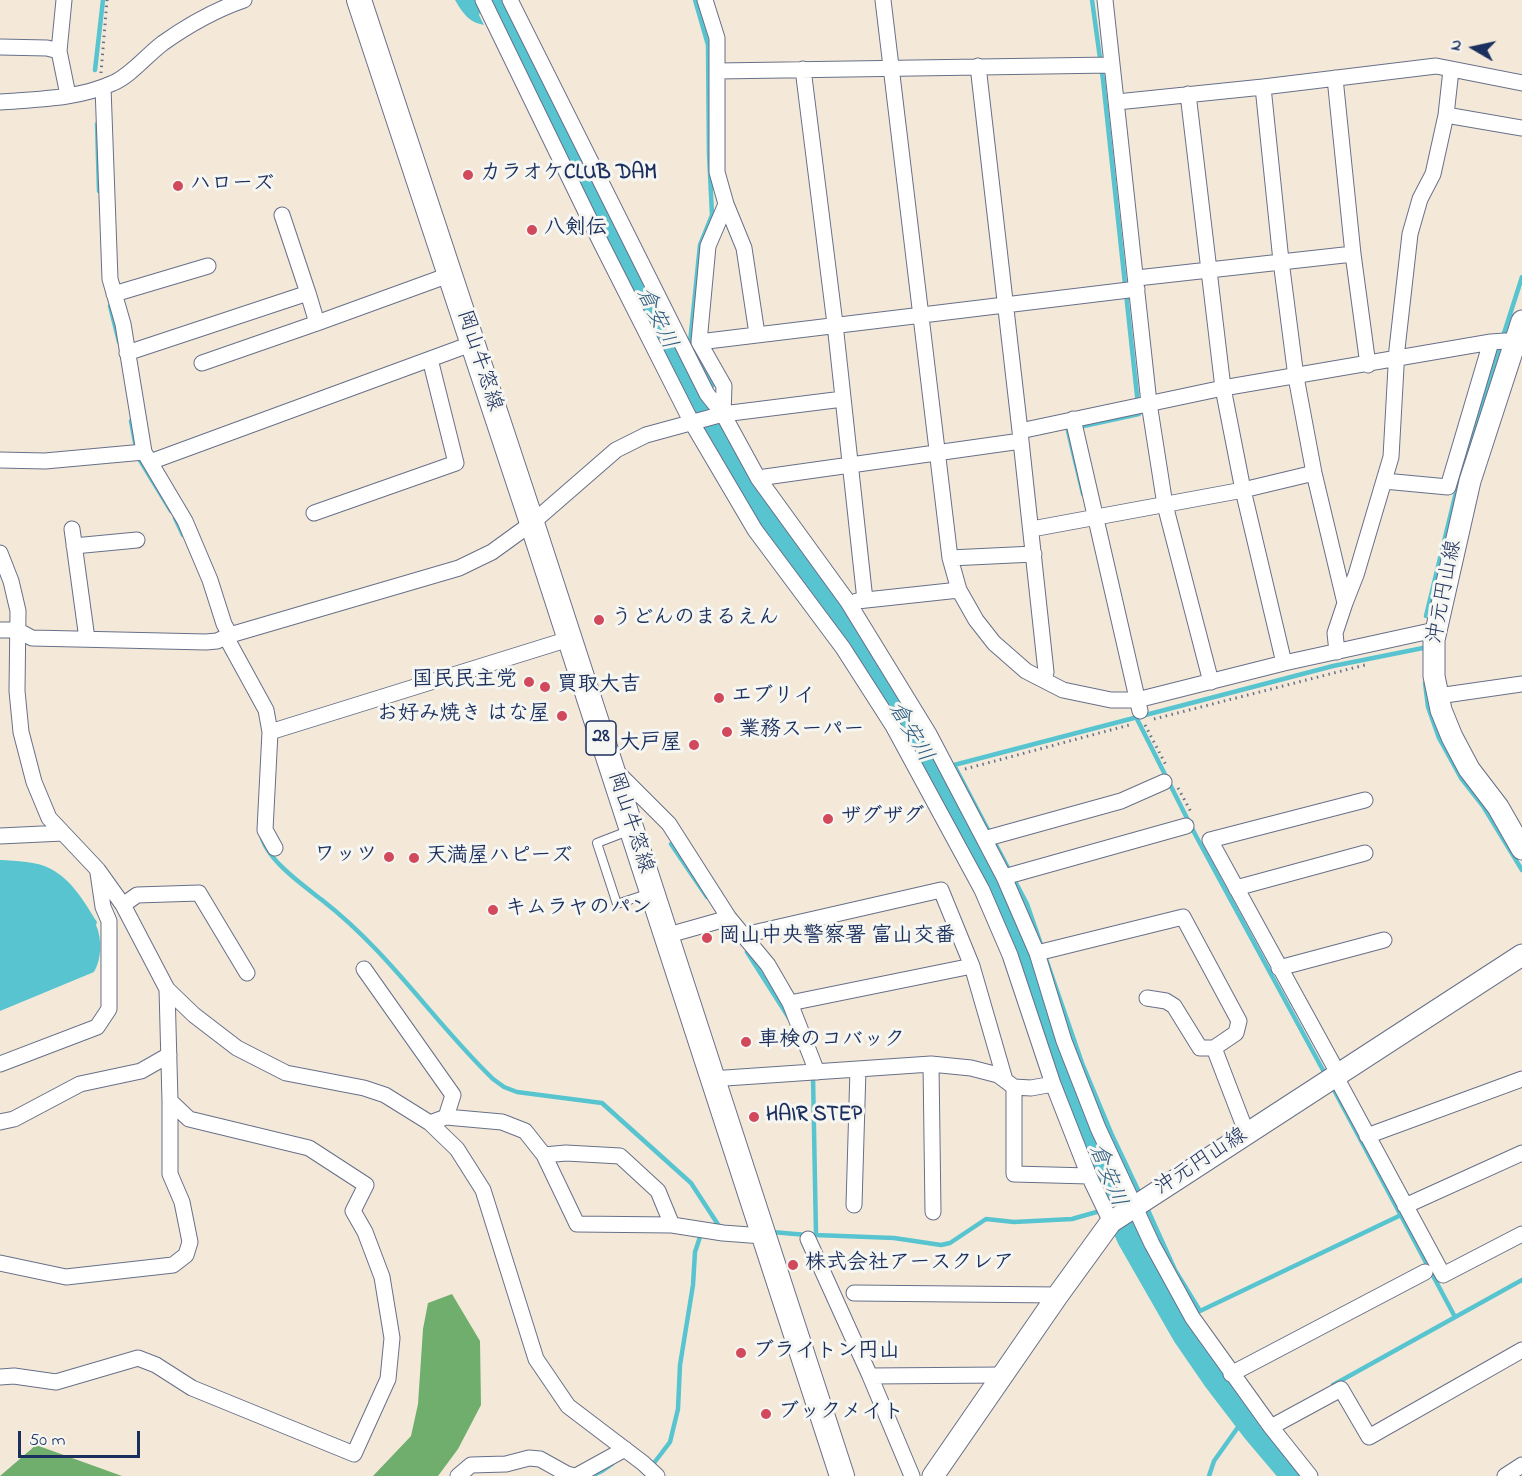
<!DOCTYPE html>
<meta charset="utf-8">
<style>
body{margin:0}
#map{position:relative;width:1522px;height:1476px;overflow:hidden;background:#f4e9d9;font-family:"Indie Flower",sans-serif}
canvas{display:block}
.north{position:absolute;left:1444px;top:18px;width:60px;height:60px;-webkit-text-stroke:4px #f6f6f2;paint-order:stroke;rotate:279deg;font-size:16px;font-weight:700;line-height:24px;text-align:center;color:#1b2f5e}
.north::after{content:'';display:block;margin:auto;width:21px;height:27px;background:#1b2f5e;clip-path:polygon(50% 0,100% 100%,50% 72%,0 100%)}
.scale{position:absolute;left:18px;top:1431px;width:122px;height:27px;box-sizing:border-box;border:3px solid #1b2f5e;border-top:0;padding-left:8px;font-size:18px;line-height:21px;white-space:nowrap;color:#1b2f5e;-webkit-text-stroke:4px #f6f6f2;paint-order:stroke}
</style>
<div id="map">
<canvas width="1522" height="1476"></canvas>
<div class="north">N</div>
<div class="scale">50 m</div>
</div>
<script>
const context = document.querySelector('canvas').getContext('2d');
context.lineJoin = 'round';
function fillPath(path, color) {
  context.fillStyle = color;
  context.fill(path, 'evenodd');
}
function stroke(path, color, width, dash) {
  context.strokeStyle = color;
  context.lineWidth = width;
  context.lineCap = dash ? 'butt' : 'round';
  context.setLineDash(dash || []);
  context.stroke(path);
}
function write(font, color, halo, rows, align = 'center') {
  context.font = font + ' "Indie Flower","Klee One",sans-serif';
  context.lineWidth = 6;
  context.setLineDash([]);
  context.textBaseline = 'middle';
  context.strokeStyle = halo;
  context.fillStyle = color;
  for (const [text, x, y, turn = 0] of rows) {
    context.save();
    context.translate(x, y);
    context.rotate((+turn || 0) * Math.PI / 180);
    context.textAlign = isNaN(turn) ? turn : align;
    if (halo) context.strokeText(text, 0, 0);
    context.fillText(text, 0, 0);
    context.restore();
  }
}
const forest = new Path2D(`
 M452,1294L480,1341L481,1405L458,1449L438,1476H373L411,1436L418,1404L423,1329L428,1303Z
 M36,1445L122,1476H0Z`);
const water = new Path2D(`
 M455,0H477L481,10L479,15L484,25C468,22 463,13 455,0Z
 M0,860C17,861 36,861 51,869C72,880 85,903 97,922L96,925C102,938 102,959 94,972L0,1011Z`);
const stream = new Path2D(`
 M695,0L708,45L709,154L712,215L700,245L690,343L713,385L709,388
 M497,1L501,0
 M95,70L103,0
 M97,124L99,191
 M110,306L119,342
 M131,421L136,448
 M138,457L171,511
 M1083,494L1068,431L1070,429L1139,414L1103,80L1092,0
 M175,518L183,535
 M1426,616L1465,455L1522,277
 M1425,683L1428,707L1439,738L1461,778L1483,806L1522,870
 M1136,717L1196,836L1324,1072
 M261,834C265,859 303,885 322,900C390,953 433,1021 493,1079L504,1087L517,1092L602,1103L691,1183L719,1226L722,1227
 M671,844L707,897
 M747,952L789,1018
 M813,1076L816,1235
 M1333,1088L1455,1317
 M1139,1192L1112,1135L1082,1063L1027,904L954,765L1333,666L1423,648
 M1147,1208L1175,1270L1200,1311L1401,1215
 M772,1232L807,1235
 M815,1235L894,1238L941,1245L950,1243L986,1219L1014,1222L1072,1219L1100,1211
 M1333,1385L1522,1280
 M1256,1430L1261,1425
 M654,1463L670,1442L678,1409L680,1365L693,1285L695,1252L700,1237
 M591,1476L602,1471L612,1464
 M1209,1476L1214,1461L1246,1416`);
const river = new Path2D(`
 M496,0L677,361L700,409L764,516L911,730L977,856L1022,952L1061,1067L1115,1202L1131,1238L1186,1334L1217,1379L1256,1430L1295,1476`);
const path = new Path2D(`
 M101,73L107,0
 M1154,719L1365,665L1364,662
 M1145,725L1167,767
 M965,769L1133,724
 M1178,788L1191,812`);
const lane = new Path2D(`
 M628,831L597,843L617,904L650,893`);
const street = new Path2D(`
 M483,0L600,241L692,423L755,530L843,648L893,726L982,890L1010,955L1053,1084L1089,1176
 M510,0L707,394L723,414L758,478L848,602L929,734L1004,877L1037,953L1064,1041L1098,1128L1152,1244L1192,1317L1271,1427L1310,1476
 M705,0L717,38V172L726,204L708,246L699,342L724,386L723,414
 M883,0L950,558L959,590L976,620L994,643L1026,671L1063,690L1111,700H1137L1284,663L1435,630
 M1105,0L1149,403L1165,505L1211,682
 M0,47L47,48L59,51L68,95
 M59,51L64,0
 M978,66L1020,431
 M803,69L835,324L865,600
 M718,71L1111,65
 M1335,78L1353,254L1368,365
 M103,87L110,279L123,324L144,452L150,462
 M1263,87L1281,261L1296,377L1314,473L1345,603L1335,633L1337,652
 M1188,94L1223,388L1243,490L1284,663
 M0,102C37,99 78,99 113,83C130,76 147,55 163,43C187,26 215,10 244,0
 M1117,102L1263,87L1436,66L1522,83
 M1446,115L1522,128
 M726,204L744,248L757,334
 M282,215L308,293
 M1137,278L1353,254
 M114,294L208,266
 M699,342L1137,289
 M127,353L308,293L317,323L449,275
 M202,363L317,323
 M1073,419L1140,711
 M1021,441L1046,672L1044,680
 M0,460L45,461L144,452
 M758,478L1021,441L1020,431L1223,388L1491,342L1505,341L1514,342
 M1384,481L1448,487L1491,342
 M314,513L456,463L430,359
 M72,529L87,639
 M1032,529L1243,490L1314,473
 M74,546L137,540
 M0,553L11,581L18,611L17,691L21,732L34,782L49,818L98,870L123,905L167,989L194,1015L237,1048L286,1073L364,1088L385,1095L430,1123L457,1149L483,1190L536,1359L568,1406L643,1463L657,1476
 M950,558L1034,554
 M857,601L959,590
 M1345,603L1356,575L1391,457L1397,349L1410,234L1420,199L1433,174L1446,115L1451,70
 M0,630H17L32,638L206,642L217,641L230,635L459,568L492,552L532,523L616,450L646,435L723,414L843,399
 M230,635L224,624L210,580L185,521L150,462L471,344
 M226,637L266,710L270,732L265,830L275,848
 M1438,696L1522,684
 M270,732L569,639
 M615,770L669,824L729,918L768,965L790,1003L817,1072
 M0,836L63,833
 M984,839L1121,801L1164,782
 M1004,877L1186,826
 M1236,888L1365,853
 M123,905L137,895L199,893L247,973
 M744,935L941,890L972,966L1005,1080
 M665,936L729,918
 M1037,953L1183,917L1239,1021L1236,1033L1214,1048L1247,1134
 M1279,968L1384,940
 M364,969L453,1095L446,1117
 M1147,998L1166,1001L1174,1006L1200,1048H1214
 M790,1003L972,966
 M0,1064L97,1027L109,1009V921L103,907L98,873
 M931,1064L933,1212
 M1339,1075L1210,840L1365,800
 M1336,1077L1443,1275L1522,1234
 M711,1079L931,1064L971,1068L998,1075L1014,1087V1174L1089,1176L1111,1222
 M1014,1087L1031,1088L1053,1084
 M0,1122L14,1119L80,1084L141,1071L169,1055
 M430,1123L446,1117L502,1122L525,1131L544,1155L577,1224L672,1225L723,1233L763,1236
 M1367,1136L1522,1079
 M544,1155L566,1153L620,1156L658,1191L672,1225
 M854,1205L858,1069
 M1405,1206L1522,1153
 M808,1239L870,1376L912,1476
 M0,1263L66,1277L173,1265L186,1255L190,1242L182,1202L170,1174V1101L167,989
 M854,1293L1058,1295
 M1231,1374L1425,1272
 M870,1376L1003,1375
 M0,1377L14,1376L56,1382L138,1358L156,1365L192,1388L354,1454L388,1379L392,1338L382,1277L365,1232L353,1211L366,1185L309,1148L189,1119L170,1101
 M1271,1427L1341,1389L1369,1437L1522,1350
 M458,1476L471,1465L506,1464L529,1458L540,1459L567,1474L575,1476
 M576,1476L625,1449
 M1505,1476L1522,1465`);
const secondary = new Path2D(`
 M1522,321L1470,481L1434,640V676L1441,710L1452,737L1469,769L1498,807L1522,849
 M933,1476L1058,1295L1111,1222L1522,955`);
const primary = new Path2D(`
 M359,0L532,523L842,1476`);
const markers = [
 [468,175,6,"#d1495b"],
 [178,186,6,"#d1495b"],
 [532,230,6,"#d1495b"],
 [599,620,6,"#d1495b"],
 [529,682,6,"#d1495b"],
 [545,687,6,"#d1495b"],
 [719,698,6,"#d1495b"],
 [562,716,6,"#d1495b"],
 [727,732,6,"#d1495b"],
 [694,745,6,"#d1495b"],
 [828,819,6,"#d1495b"],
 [389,857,6,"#d1495b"],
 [414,858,6,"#d1495b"],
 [493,910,6,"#d1495b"],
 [707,938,6,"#d1495b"],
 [746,1042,6,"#d1495b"],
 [754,1117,6,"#d1495b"],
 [793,1265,6,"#d1495b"],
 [741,1353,6,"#d1495b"],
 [766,1414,6,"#d1495b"]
];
const shields = [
 [601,738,30]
];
const shieldNames = [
 ["28",601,738]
];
const poiNames = [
 ["カラオケCLUB DAM",480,175],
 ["ハローズ",190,186],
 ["八剣伝",544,230],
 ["うどんのまるえん",611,620],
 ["国民民主党",517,682,"right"],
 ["買取大吉",557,687],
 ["エブリイ",731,698],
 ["お好み焼き はな屋",550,716,"right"],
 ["業務スーパー",739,732],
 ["大戸屋",682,745,"right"],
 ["ザグザグ",840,819],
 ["ワッツ",377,857,"right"],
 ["天満屋ハピーズ",426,858],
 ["キムラヤのパン",505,910],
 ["岡山中央警察署 富山交番",719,938],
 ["車検のコバック",758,1042],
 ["HAIR STEP",766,1117],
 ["株式会社アースクレア",805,1265],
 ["ブライトン円山",753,1353],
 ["ブックメイト",778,1414]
];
const streetNames = [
 ["岡山牛窓線",478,361,72],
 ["沖元円山線",1446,592,-79],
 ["岡山牛窓線",629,823,72],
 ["沖元円山線",1202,1163,-33]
];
const waterNames = [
 ["倉安川",655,319,64],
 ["倉安川",909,733,59],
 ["倉安川",1106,1176,68]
];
fillPath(forest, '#70ae6e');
fillPath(water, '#58c4d0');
stroke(stream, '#58c4d0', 4.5);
stroke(river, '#58c4d0', 28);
stroke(lane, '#677089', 10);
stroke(street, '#677089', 17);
stroke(secondary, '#677089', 23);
stroke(primary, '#677089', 26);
stroke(path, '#677089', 3, [1.5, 4.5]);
stroke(lane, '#fff', 8);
stroke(street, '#fff', 15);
stroke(secondary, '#fff', 21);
stroke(primary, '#fff', 24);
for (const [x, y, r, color] of markers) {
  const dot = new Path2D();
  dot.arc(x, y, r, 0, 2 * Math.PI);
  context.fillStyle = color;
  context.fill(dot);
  stroke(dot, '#f6f6f2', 2);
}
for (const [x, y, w] of shields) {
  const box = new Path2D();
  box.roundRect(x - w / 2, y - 17, w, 34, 4.5);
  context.fillStyle = '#f6f6f2';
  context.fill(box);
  stroke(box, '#1b2f5e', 1.5);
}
write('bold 20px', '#1b2f5e', null, shieldNames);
write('bold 21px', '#1b2f5e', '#f6f6f2', poiNames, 'left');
write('21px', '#1b2f5e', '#f6f6f2', streetNames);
write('italic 22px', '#2d5c80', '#f6f6f2', waterNames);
</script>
